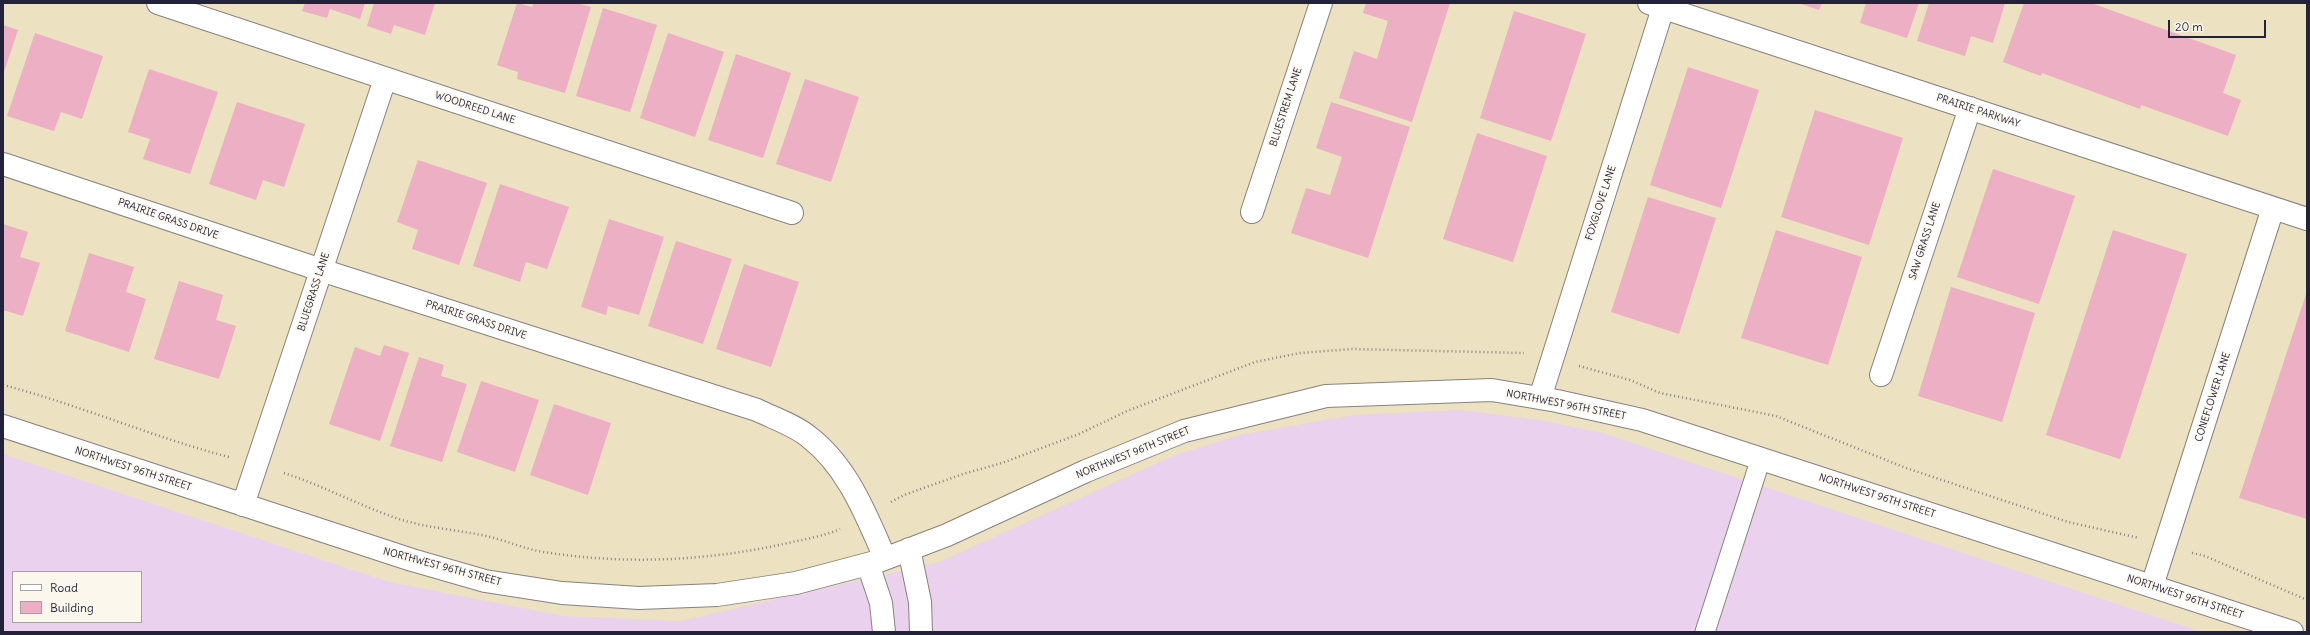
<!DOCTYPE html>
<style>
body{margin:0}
#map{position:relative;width:2310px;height:635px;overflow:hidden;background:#ece1c0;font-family:Delius,sans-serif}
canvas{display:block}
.frame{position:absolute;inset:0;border:4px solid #22223b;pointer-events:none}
.legend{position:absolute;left:12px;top:571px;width:130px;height:52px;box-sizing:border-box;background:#fbf7ec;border:1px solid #a4a2a5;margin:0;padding:5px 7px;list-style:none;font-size:12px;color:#22223b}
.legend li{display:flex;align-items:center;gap:8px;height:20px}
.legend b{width:20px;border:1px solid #a4a2a5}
.scale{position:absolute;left:2168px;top:20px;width:98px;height:18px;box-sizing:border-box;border:2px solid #22223b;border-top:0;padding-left:5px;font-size:12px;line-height:14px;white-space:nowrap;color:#22223b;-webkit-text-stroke:3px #fbf7ec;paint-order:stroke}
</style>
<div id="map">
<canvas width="2310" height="635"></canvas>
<div class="frame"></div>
<ul class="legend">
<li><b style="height:5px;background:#fff"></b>Road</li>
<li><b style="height:11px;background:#ecafc3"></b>Building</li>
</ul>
<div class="scale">20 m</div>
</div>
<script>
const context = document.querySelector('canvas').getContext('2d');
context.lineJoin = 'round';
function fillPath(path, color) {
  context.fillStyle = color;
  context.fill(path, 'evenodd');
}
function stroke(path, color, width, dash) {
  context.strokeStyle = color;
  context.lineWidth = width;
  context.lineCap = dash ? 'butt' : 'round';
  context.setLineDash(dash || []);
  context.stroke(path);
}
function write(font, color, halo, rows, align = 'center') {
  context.font = font + ' Delius,sans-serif';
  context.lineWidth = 3;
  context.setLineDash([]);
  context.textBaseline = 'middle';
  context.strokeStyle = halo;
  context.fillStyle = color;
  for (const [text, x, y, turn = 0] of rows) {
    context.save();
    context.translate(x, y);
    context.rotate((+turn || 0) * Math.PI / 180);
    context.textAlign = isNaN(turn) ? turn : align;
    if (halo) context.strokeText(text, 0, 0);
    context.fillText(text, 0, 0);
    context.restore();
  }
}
const built = new Path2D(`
 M1460,410L1539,420L1602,433L2202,632H3V454L389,582L563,616L680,621L939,562L1175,455L1239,435L1354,415ZM13,572H141V622H13Z`);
const building = new Path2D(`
 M305,3H365L360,19L330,9L327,18L302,11Z
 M374,3H435L425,35L394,25L391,34L367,26Z
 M517,3L532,7L533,3H577L591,7L565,93L517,79L518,72L497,65Z
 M1366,3H1450L1412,122L1339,98L1354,51L1377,59L1388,21L1363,13Z
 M1798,3H1822L1819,10Z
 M1866,3H1919L1907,38L1860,23Z
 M1929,3H2005L1993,43L1971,36L1965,56L1917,41Z
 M2024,3H2091L2236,55L2223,93L2241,100L2228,136L2141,105L2140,109L2042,73L2041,76L2003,62Z
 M603,8L657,25L630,112L576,96Z
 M1514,11L1586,34L1551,141L1480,118Z
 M3,25L18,30L3,75Z
 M35,33L103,56L82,119L61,112L54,131L7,116Z
 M668,33L724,52L695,137L640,118Z
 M736,54L791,73L763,158L708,140Z
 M1688,67L1759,90L1721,208L1650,185Z
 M149,69L218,92L190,174L143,159L150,139L128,132Z
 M805,79L859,97L831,182L776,164Z
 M237,102L305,124L284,187L263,180L256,200L209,184Z
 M1331,102L1410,127L1368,258L1291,233L1306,188L1330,195L1342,157L1316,148Z
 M1815,110L1903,138L1869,245L1781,217Z
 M1477,133L1547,156L1513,262L1443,239Z
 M418,160L487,183L459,265L412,249L418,230L397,222Z
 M1993,169L2075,196L2039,304L1957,277Z
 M500,184L569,207L547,269L526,262L520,282L473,266Z
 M1648,197L1716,218L1679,334L1611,312Z
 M609,219L664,237L639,315L608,306L606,315L581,307Z
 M3,224L28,232L20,257L40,263L23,316L3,310Z
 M1776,230L1862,257L1828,365L1741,338Z
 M2113,230L2187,254L2120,459L2046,435Z
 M676,241L732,259L703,344L648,326Z
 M89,253L134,267L126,292L146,299L129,352L65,331Z
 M744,264L799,282L771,367L716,349Z
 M179,281L223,295L216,320L236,326L219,379L154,359Z
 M1951,287L2035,313L2002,422L1918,396Z
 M2307,291V519L2239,498Z
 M384,345L409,353L380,441L329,424L355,347L380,356Z
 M419,357L444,365L441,376L467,384L442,462L390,446Z
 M481,381L539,400L515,472L457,452Z
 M554,404L611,423L588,495L530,475Z`);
const path = new Path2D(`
 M1579,366L1630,380L1660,393L1776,416L1906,468L2068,522L2139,538
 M3,385C80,405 152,437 229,457
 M284,473C324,486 362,507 402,520C429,528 458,530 486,536C505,540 524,549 544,552C624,565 709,561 788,543C806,539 824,536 840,529
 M891,502L904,495L963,474L1002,463L1079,434L1127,411L1255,362L1300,353L1352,349L1524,353
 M2192,553L2205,556L2307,600`);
const service = new Path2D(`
 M1705,632L1761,458`);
const minor = new Path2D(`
 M158,3L792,213
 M1649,3L2307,219
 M3,164L321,270L757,410C773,418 795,425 809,437C848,467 866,515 885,558
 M1252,212L1321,3
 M1881,375L1970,108
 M1540,398L1663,8
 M3,426L412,560L485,581L562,593L639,598L717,595L796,583L879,561L947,535L1086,471L1184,431L1326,396L1492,390L1557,401L1642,420L2292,632
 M243,505L385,79
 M909,549L920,602L921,632
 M868,564L881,603L884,632
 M2152,586L2273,208`);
const streetNames = [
 ["BLUESTREM LANE",1286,107,-72],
 ["WOODREED LANE",475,108,18],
 ["PRAIRIE PARKWAY",1978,111,18],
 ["FOXGLOVE LANE",1601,203,-72],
 ["PRAIRIE GRASS DRIVE",168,219,19],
 ["SAW GRASS LANE",1925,241,-72],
 ["BLUEGRASS LANE",314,292,-72],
 ["PRAIRIE GRASS DRIVE",476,320,18],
 ["CONEFLOWER LANE",2213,397,-72],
 ["NORTHWEST 96TH STREET",1566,405,11],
 ["NORTHWEST 96TH STREET",1133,453,-22],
 ["NORTHWEST 96TH STREET",133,469,18],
 ["NORTHWEST 96TH STREET",1877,496,18],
 ["NORTHWEST 96TH STREET",442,567,15],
 ["NORTHWEST 96TH STREET",2185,597,18]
];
fillPath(built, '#ead1ed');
fillPath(building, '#ecafc3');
stroke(service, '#87827e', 21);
stroke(minor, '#87827e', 24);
stroke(path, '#87827e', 2.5, [1, 3]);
stroke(service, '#fff', 19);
stroke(minor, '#fff', 22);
write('10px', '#22223b', '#fbf7ec', streetNames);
</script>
